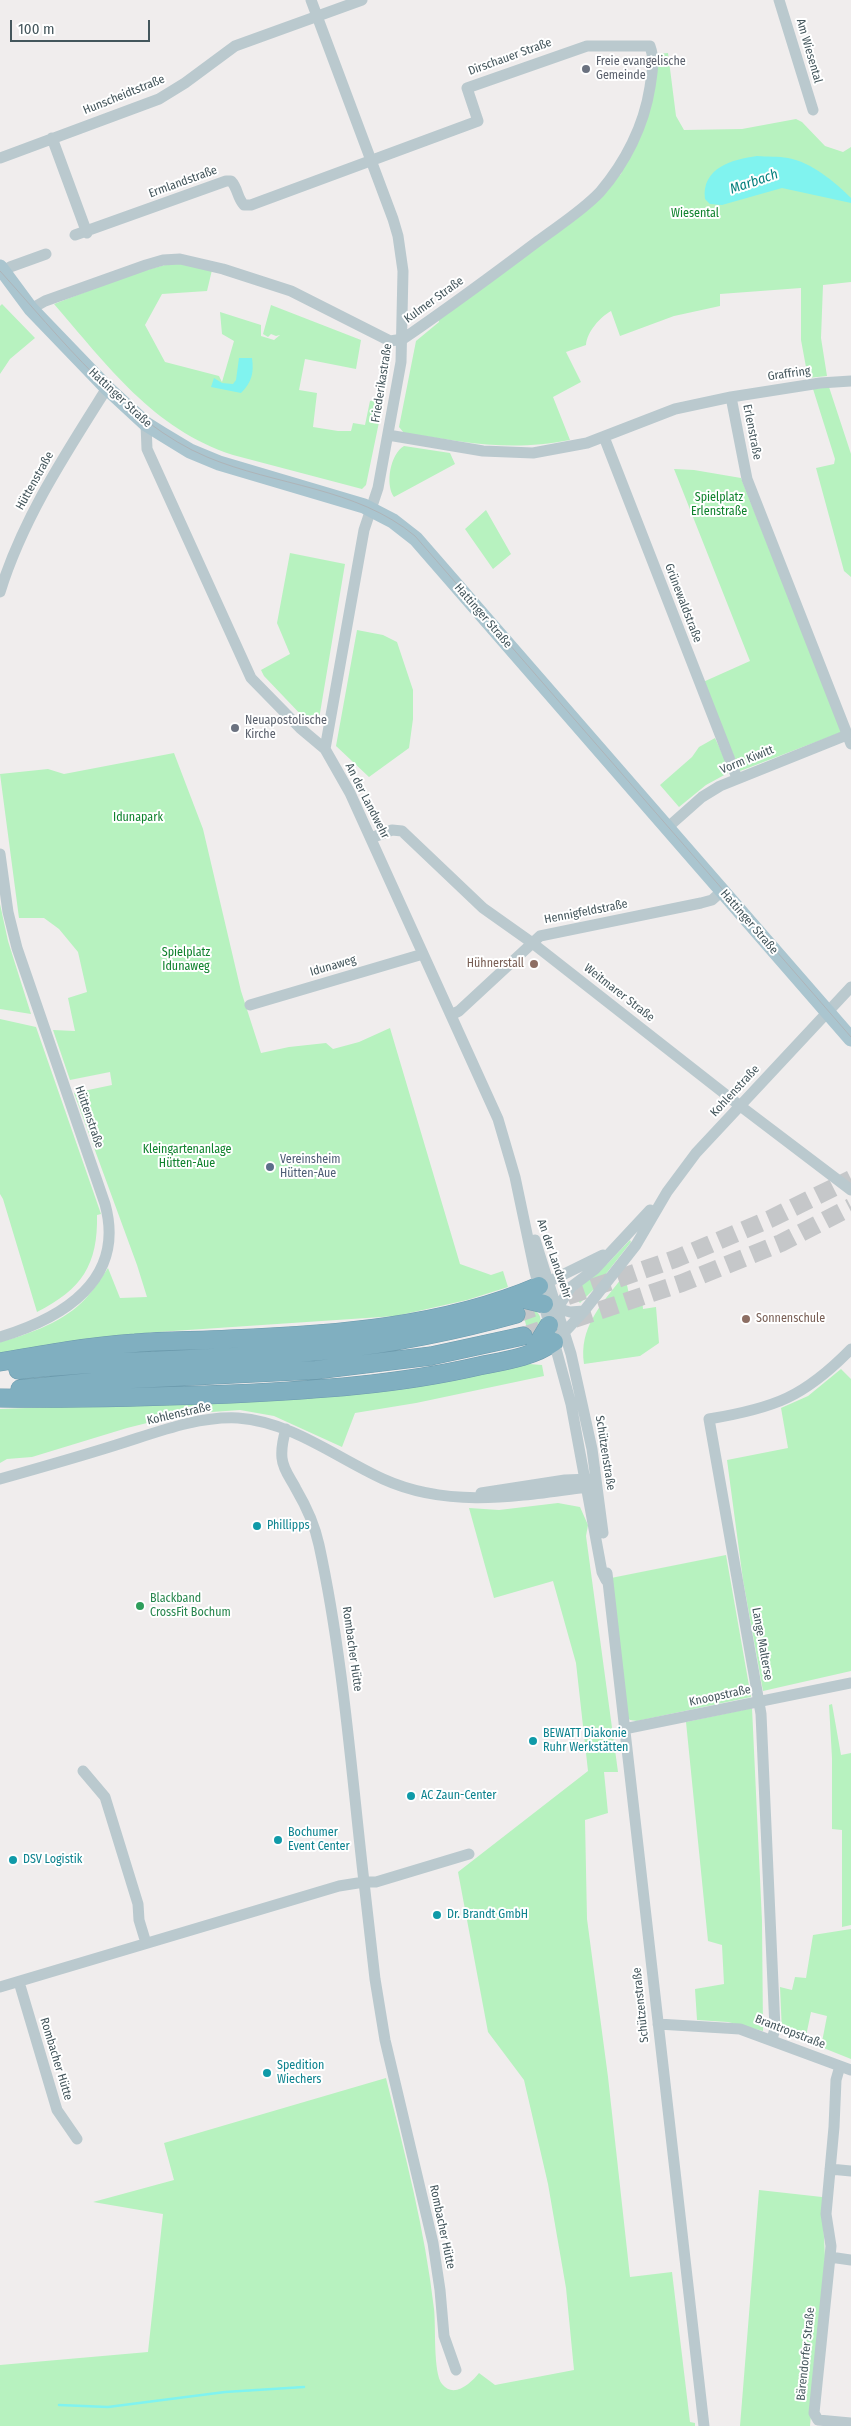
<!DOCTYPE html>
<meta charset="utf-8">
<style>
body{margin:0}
#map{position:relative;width:851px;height:2426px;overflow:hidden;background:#f0eded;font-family:"Fira Sans Condensed",sans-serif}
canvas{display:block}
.scale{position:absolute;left:10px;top:20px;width:140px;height:22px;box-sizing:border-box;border:2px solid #44565c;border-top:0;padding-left:6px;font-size:15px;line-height:18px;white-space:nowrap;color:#44565c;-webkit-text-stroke:4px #fff;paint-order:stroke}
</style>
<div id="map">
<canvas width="851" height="2426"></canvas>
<div class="scale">100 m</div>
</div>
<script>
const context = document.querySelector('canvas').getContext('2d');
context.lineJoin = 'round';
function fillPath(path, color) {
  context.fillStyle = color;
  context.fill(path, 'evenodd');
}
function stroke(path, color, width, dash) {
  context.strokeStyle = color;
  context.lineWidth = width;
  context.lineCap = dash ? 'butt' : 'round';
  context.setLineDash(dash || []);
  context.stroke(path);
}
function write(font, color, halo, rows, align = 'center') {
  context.font = font + ' "Fira Sans Condensed",sans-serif';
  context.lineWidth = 4;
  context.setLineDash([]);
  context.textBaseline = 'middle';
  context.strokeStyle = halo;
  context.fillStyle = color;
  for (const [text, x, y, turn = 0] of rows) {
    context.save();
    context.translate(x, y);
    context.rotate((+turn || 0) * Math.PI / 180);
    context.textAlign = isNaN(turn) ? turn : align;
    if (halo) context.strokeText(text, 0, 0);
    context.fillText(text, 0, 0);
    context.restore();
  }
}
const green = new Path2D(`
 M668,53L676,116L684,130L742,129L796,119L802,122L825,146L843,152L851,147V282L823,285L821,338L827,376L808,378L801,340V288L720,294V306L674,316L620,336L611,311C600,317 587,332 586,345L566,352L581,382L553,397L570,440C509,452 464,442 404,433L399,427L416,341L439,322L438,319L621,174L656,54Z
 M176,262L212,270L207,291L162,294L145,325L165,362L219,376L222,382L234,341L222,334L220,312L261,325V336L274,340L280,335L276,336L271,334L268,337L263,334L271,305L361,340L356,369L305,359L299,390L317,393L313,427L338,431H351L353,423L365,425L370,401L384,398L366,485L362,489L233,455C153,429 107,365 54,304L132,274Z
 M2,304L35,338L10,359L0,374V306Z
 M829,387L851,454V577L844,571L816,468L834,464L835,459L813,389Z
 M404,446L450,453L455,464L394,497C385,485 390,454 404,446Z
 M674,469L694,470L741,478L842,732L740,771L703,682L750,661Z
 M486,510L511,554L493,569L465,529Z
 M290,553L345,564L319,719L316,723L305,719L264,676L261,670L290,654L277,623Z
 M357,630L383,635L397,642L413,690V719L409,748L369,777L336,746Z
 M715,738L729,768L728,773L706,785L679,807L660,785L692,757L699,747Z
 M174,753L203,829L241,991L261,1053L289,1047L326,1043L333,1049L359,1042L390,1028L460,1264L491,1275L503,1271L508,1287L467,1300L396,1316L158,1332L100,1338L0,1355V1342C30,1334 66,1321 87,1297C95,1288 101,1278 108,1268L120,1298L147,1297L137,1265L74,1093L112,1085L110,1072L70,1080L53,1030L75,1031L68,998L87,992L78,952L59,929L44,918H19L0,774L48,769L64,774Z
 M0,904L8,941L31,1014L0,1009Z
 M0,1019L36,1027L101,1214L97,1215C98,1265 82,1289 37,1312L3,1199L0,1194Z
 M630,1240L631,1242L594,1289L580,1303L570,1292L608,1263Z
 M621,1279V1283L627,1285L630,1299L642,1298L643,1309L656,1307L659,1343L640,1356L584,1364C579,1328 600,1306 621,1279Z
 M520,1303C547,1313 544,1321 531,1343Z
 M529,1364L542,1365L544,1376L416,1403L355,1413L342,1447L274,1416L240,1410L183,1414L127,1428L32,1457L7,1459L0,1463V1409L337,1396L398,1388Z
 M841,1369L851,1379V1671L763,1691L743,1580L727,1460L788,1448L781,1408L808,1396Z
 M558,1503L580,1507L588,1525L586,1536L618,1772H604L608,1813L585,1820L587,1919L608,2077L630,2277L672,2272L690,2422L695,2423V2426H0V2365L148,2352L163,2214L93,2202L174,2180L164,2143L386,2078C405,2154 425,2230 434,2309C436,2325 433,2373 442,2384C454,2399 471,2383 479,2373L495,2385L574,2370L566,2288L548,2184L524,2080L488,2032L458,1872L588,1771L576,1663L553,1581L494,1598L469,1508L499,1510Z
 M726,1555L751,1697L637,1721L630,1720L627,1717L611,1578Z
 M832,1704L841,1755L851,1753V1925L842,1927V1830L832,1829V1758L829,1705Z
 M752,1708L762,1921L763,2031L728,2022L697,2020L695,1989L724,1984L722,1945L708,1941L686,1722Z
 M851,1929V2059L821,2047L827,2016L811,2012L805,2041L782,2032L780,1987L792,1990L795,1977L806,1978L813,1935Z
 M759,2190L822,2197L825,2258L810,2426H740Z`);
const water = new Path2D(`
 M757,156C767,157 778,156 788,158C811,162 835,182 851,198V203L782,188L722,205L710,204L705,199C701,168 733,159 757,156Z
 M239,358H252C254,373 252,382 241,393L211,387L214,378L222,383L233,384L236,380Z`);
const stream = new Path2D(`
 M59,2405L108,2407L225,2392L304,2387`);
const highwayTunnel = new Path2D(`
 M516,1314L675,1259L770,1219L851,1179
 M523,1336L682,1283L781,1243L851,1207`);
const minor = new Path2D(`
 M311,0L393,219L398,236L403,271L401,362L378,488L364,530L325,749
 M779,0L813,110
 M52,138L87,233
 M0,158L159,99L185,83L235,46L362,0
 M4,272L10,267L46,254
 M31,309L45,301L146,265L163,260L180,259L223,269L291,291L390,341L403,339C448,308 493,275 538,241C558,226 582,211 600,192C625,163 644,126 650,87C652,73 655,60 650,46H587L467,88L478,121L251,205H244C237,198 238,188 231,181H226L75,235
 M731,397L820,383L851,381
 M146,424L147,449L251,678L300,728L325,749L350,793L498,1119L515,1177L535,1272L571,1404L602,1572L606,1580
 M388,435L483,451L533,453L587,443L675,409L731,397L747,479L851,744
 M604,437L737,778
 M0,592C23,518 66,453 107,388
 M667,828L702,797L720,786L847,735
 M371,838L392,830L402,831L483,908L531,942L739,1105L851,1190
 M0,854L8,912L17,948L105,1204C126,1280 63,1318 0,1337
 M250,1005L423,954
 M451,1015L459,1011L540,936L701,903L712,900L722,891
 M535,1240L571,1354L592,1449L603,1533
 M544,1284L603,1255
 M552,1307L570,1312L584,1311
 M555,1312L571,1287L595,1269L650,1210
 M561,1336L584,1311L636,1245L667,1192L696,1153L851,987
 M0,1479C39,1468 78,1457 116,1445C155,1433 197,1416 238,1418C292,1422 335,1457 383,1479C449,1509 519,1496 587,1487L592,1483
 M481,1493L565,1480L591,1479
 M607,1573L704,2426
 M624,1729L851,1683
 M83,1771L105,1797L138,1904L139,1920L146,1943
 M19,1982L57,2110L77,2139
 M0,1987L339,1886L364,1882C351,1769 343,1656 319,1545C315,1526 306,1506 296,1489C291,1479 283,1470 282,1458C281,1448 283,1439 286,1429
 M658,2024L740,2029L851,2070
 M772,2039L775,2029L761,1714L709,1419C775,1408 804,1397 851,1349
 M840,2066L836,2080L834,2127L826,2214L831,2246L830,2257L851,2260
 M830,2169L851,2171
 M830,2257L814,2413L818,2420L851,2423
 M456,2370L444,2336L440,2290L433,2243L385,2040L375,1979L364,1882H376L469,1854`);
const major = new Path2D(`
 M0,267L31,309L107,388L146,424L162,434L190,451L219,463L364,506L393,521L416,539L851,1039`);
const highway = new Path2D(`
 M515,1297L544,1304
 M532,1353L549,1325
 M0,1362C45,1354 90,1346 135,1343C167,1340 199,1341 230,1339C333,1335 444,1327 539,1286
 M18,1370C122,1358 227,1361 331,1350C394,1343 455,1331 516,1314
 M20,1389L113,1380L316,1370L431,1356L523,1336
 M0,1398C77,1399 154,1397 231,1394C314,1390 397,1385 479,1366C504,1361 533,1357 554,1342`);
const tram = new Path2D(`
 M0,271C59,336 126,423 207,457C276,486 356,487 415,536L851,1037`);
const markers = [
 [586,69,5,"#6b7280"],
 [235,728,5,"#6b7280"],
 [534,964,5,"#8d6e63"],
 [270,1167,5,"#5c6f8a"],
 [746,1319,5,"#8d6e63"],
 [257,1526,5,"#0f9aa8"],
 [140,1606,5,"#2e9e5b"],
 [533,1741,5,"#0f9aa8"],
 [411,1796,5,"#0f9aa8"],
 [278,1840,5,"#0f9aa8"],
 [13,1860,5,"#0f9aa8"],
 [437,1915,5,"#0f9aa8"],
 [267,2073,5,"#0f9aa8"]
];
const streetNames = [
 ["Am Wiesental",809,51,74],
 ["Dirschauer Straße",510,57,-20],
 ["Hunscheidtstraße",124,95,-22],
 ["Ermlandstraße",183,182,-20],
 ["Kulmer Straße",434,300,-36],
 ["Graffring",789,374,-8],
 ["Friederikastraße",382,383,-81],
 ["Hattinger Straße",120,398,43],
 ["Erlenstraße",752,432,79],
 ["Hüttenstraße",35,481,-61],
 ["Grünewaldstraße",683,603,69],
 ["Hattinger Straße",483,616,49],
 ["Vorm Kiwitt",747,760,-22],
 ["An der Landwehr",367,801,63],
 ["Hennigfeldstraße",586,912,-11],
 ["Hattinger Straße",749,922,49],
 ["Idunaweg",333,966,-16],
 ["Weitmarer Straße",619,993,38],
 ["Kohlenstraße",735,1091,-47],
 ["Hüttenstraße",89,1117,71],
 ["An der Landwehr",554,1259,71],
 ["Kohlenstraße",179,1414,-13],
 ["Schützenstraße",605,1453,81],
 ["Lange Malterse",762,1644,80],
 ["Rombacher Hütte",352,1649,82],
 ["Knoopstraße",720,1696,-12],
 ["Schützenstraße",641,2005,-96],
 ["Brantropstraße",790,2032,21],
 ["Rombacher Hütte",56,2059,73],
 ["Rombacher Hütte",442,2227,78],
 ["Bärendorfer Straße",806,2354,-84]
];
const worshipNames = [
 ["Freie evangelische",596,62],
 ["Gemeinde",596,76],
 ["Neuapostolische",245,721],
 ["Kirche",245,735]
];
const parkNames = [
 ["Wiesental",695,214],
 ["Spielplatz",719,498],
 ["Erlenstraße",719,512],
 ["Idunapark",138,818],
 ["Spielplatz",186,953],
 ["Idunaweg",186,967],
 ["Kleingartenanlage",187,1150],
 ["Hütten-Aue",187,1164]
];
const educationNames = [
 ["Hühnerstall",524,964],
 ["Sonnenschule",756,1319,"left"]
];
const serviceNames = [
 ["Vereinsheim",280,1160],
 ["Hütten-Aue",280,1174]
];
const cultureNames = [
 ["Phillipps",267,1526],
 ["BEWATT Diakonie",543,1734],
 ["Ruhr Werkstätten",543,1748],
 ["AC Zaun-Center",421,1796],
 ["Bochumer",288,1833],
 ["Event Center",288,1847],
 ["DSV Logistik",23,1860],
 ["Dr. Brandt GmbH",447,1915],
 ["Spedition",277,2066],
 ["Wiechers",277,2080]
];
const leisureNames = [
 ["Blackband",150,1599],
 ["CrossFit Bochum",150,1613]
];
const waterNames = [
 ["Marbach",754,182,-19]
];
fillPath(green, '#b7f2bf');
fillPath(water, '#80f3ef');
stroke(stream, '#80f3ef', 2.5);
stroke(highwayTunnel, '#c5c7c9', 18, [18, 9]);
stroke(highway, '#6b9aac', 19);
stroke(minor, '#bac9ce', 11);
stroke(major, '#aac5cf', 15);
stroke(highway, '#80afc0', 18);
stroke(tram, '#aeb4b8', 1);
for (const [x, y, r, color] of markers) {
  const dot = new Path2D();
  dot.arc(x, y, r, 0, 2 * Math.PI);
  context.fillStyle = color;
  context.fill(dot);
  stroke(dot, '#fff', 2);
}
write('12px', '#44565c', '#fff', streetNames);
write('12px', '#5b616d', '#fff', worshipNames, 'left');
write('12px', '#0f822d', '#fff', parkNames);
write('12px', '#785e54', '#fff', educationNames, 'right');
write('12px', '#4e5e75', '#fff', serviceNames, 'left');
write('12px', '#0d838f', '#fff', cultureNames, 'left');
write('12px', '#27864d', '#fff', leisureNames, 'left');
write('italic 14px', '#06817e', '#fff', waterNames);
</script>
